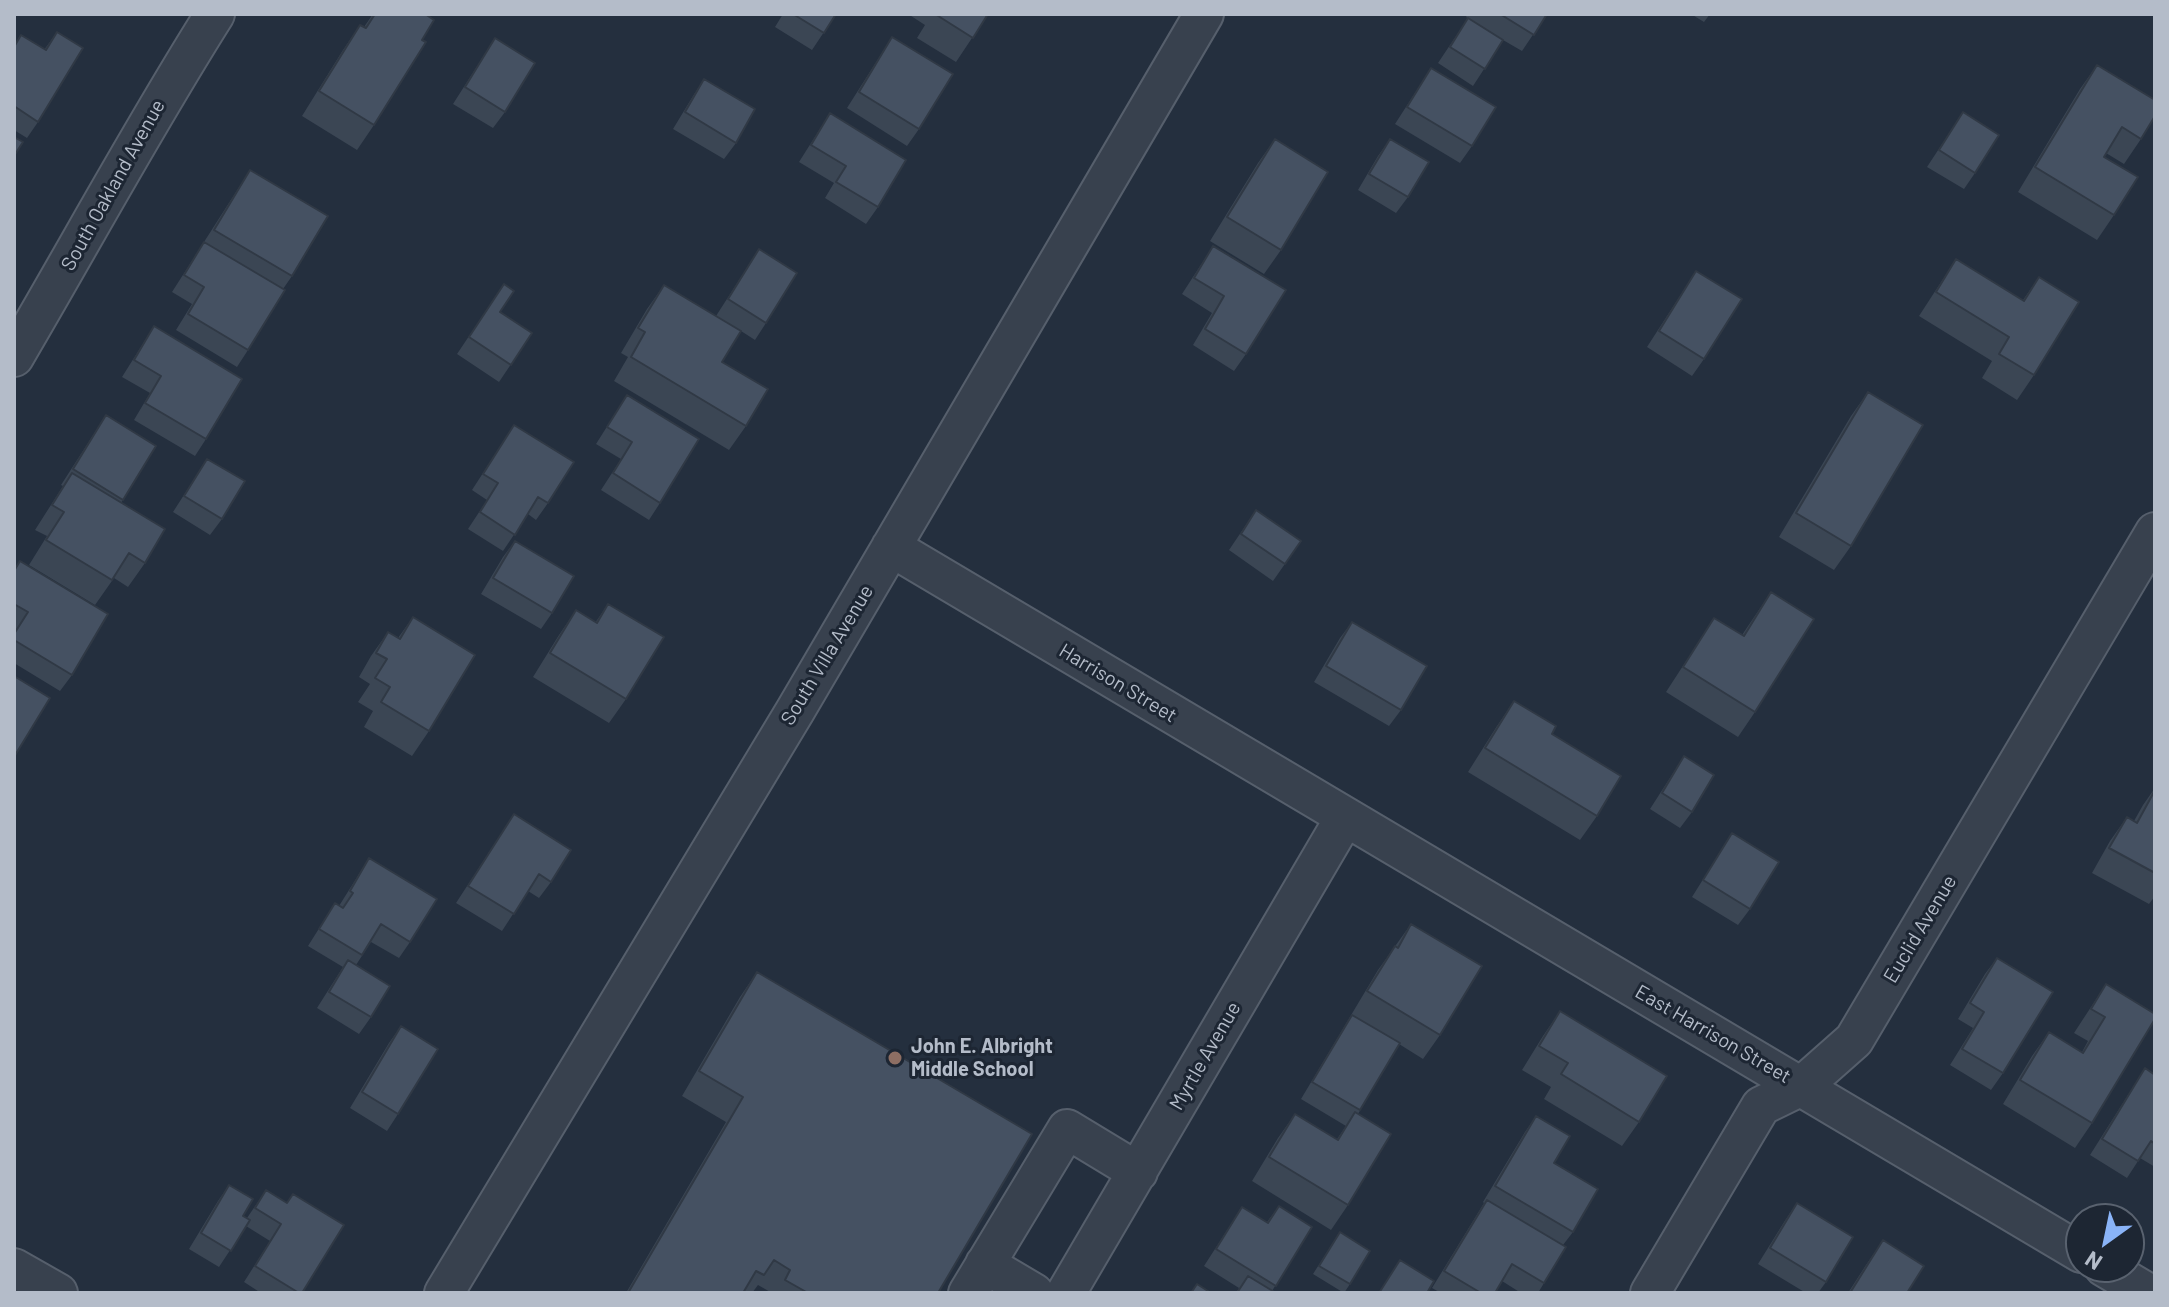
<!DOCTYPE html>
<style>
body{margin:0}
#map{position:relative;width:2169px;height:1307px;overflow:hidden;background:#242f3e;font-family:Barlow,sans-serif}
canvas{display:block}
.frame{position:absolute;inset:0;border:16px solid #b4bcc9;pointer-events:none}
.north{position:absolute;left:2065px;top:1203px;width:80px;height:80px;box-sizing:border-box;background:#1d2633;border:2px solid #59626f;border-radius:50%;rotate:213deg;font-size:22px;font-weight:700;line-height:32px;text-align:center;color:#b4bcc9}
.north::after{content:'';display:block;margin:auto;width:28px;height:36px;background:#8ab4f8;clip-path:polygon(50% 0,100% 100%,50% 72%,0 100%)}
</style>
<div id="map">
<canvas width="2169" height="1307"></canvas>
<div class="frame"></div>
<div class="north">N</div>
</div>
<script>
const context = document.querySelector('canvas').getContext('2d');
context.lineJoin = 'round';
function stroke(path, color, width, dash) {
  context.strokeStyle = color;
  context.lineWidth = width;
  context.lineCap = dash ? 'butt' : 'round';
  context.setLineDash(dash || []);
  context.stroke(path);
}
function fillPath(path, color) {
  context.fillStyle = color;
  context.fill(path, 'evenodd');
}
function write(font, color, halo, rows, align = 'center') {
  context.font = font + ' Barlow,sans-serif';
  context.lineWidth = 6;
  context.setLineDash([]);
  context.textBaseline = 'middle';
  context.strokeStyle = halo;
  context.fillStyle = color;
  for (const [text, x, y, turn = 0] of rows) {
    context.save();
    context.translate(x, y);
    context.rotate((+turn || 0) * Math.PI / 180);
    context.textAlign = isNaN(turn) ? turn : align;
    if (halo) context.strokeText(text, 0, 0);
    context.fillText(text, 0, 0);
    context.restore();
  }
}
const minor = new Path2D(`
 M14,357C81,243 144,126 215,14
 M891,547L2081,1253
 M985,1264L1034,1293
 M2104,1267L2148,1293
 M14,1268L58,1293
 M444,1293L795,711L1204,14
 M968,1293L1067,1129L1138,1172
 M1066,1293L1344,819
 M1650,1293L1761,1106L1802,1086L1854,1040L2155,532`);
const wall = new Path2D(`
 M373,14H425L422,40L374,125L357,150L302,116L343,50L360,25L364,27Z
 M783,14H836L812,50L775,27Z
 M908,14H988L956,62L917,38L925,25Z
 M1468,14H1547L1522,51L1503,40L1473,86L1438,63L1468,18L1466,17Z
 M1691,14H1710L1704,22Z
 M57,32L38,122L27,138L14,130V46L21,35L44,50Z
 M892,37L919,129L907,146L847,108Z
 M495,38L505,112L493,128L453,104Z
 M2097,65L2141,139L2124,164L2106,153L2104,157L2114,215L2097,240L2018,192L2080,89Z
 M1431,68L1472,146L1460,163L1395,124Z
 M704,79L736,143L724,159L673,129L693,96Z
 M1963,112L1975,173L1964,189L1927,167Z
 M830,113L878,207L866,224L825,198L834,183L799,162Z
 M1275,139L1281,250L1264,274L1210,241L1258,163Z
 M1390,139L1408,197L1396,213L1358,190L1378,156Z
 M250,170L292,276L283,289L248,350L237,367L176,330L192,304L172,292Z
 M1213,246L1246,354L1234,371L1193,345L1212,313L1182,294Z
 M759,249L766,323L755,340L741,331L722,362L746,426L729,450L614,381L628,357L621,353L647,309L664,285L716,316Z
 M1956,259L2023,300L2039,277L2034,375L2017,400L1982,378L1992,361L1919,316Z
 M1696,271L1704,359L1692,376L1647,347Z
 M504,284L500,312L532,333L499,382L457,354Z
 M154,326L206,439L195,456L134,420L150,393L122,377Z
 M1868,392L1851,546L1834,570L1779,537L1851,416Z
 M627,395L660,503L649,520L601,490L621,459L596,444Z
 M106,415L156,446L121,503L145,563L128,587L114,578L95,605L29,565L47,536L35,530L63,486L61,485Z
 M514,425L548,503L536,520L528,514L503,551L468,529L487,500L472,490Z
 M207,459L222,519L210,535L173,512Z
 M1256,510L1301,541L1273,581L1229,550Z
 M515,541L552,613L541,629L481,594L503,557Z
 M20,561L72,675L60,691L14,663V631L16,628L14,627V570Z
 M1771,592L1755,712L1738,737L1666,692L1714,618L1742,635Z
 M608,604L626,699L609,723L533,677L559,635L576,610L595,623Z
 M413,617L429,731L412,756L364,727L373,711L358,702L370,684L359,677L371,656L388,632L398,638Z
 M1352,622L1401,710L1389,726L1314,682L1340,638Z
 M1514,701L1552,734L1597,816L1580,840L1468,772L1497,726Z
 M1684,756L1692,812L1680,828L1650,809Z
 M2155,788V896L2149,904L2092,873L2110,841L2127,817L2134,821L2143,805Z
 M514,814L551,882L539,898L528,891L502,931L456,903Z
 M1732,833L1750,909L1738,925L1692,897Z
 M369,858L410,942L399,958L371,942L356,965L371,1017L359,1034L317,1008L343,967L308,946L335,903L339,906Z
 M1411,924L1440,1035L1423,1059L1399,1044L1358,1114L1348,1205L1331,1230L1252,1181L1278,1138L1295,1114L1337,1139L1346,1126L1301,1099L1378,970Z
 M1997,958L2003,1073L1991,1090L1950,1065L1973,1028L1958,1019L1985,974Z
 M757,972L938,1293H772L758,1285L752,1293H626L726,1122L682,1096L740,997Z
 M2106,984L2155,1014L2092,1123L2075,1148L2003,1104L2032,1056L2049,1032L2082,1052L2088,1041L2074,1033Z
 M1560,1011L1639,1122L1622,1146L1544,1099L1551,1087L1522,1070L1543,1036Z
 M401,1026L398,1114L387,1131L350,1108L389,1043Z
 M2145,1068L2155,1075V1167L2140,1158L2127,1178L2090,1155Z
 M1536,1116L1554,1163L1573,1232L1563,1245L1544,1283L1538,1293H1521L1502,1281L1495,1293H1441L1432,1288L1484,1203L1483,1202L1525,1132Z
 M229,1185L243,1216L247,1218L266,1190L287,1203L302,1293H261L244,1282L270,1241L246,1226L219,1267L189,1249L218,1201Z
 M1797,1203L1826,1282L1818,1293H1806L1758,1264L1786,1219Z
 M1279,1206L1312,1227L1272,1291L1276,1293H1236L1239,1288L1204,1266L1242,1207L1267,1222Z
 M1883,1240L1907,1293H1848L1866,1265Z
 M1334,1241L1350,1284L1344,1293L1313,1274Z`);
const building = new Path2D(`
 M375,14H425L434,20L422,40L426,42L374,125L319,91L360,25L366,28Z
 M793,14H836L824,33Z
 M935,14H988L973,38Z
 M1500,14H1547L1534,35Z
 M1468,18L1503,40L1485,69L1450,47Z
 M57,32L83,48L38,122L14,106V47L21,35L46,50Z
 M892,37L953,74L919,129L859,92Z
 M495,38L535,63L505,112L465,87Z
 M2097,65L2155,100V116L2141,139L2122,127L2104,157L2138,177L2114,215L2035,167Z
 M1431,68L1496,107L1472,146L1407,107Z
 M704,79L755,109L736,143L685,112Z
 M1963,112L1999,135L1975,173L1939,150Z
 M830,113L906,160L878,207L836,182L846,166L811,145Z
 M14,137L23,142L14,156Z
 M1275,139L1328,172L1281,250L1227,217Z
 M1390,139L1429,162L1408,197L1369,174Z
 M250,170L328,216L292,276L214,230Z
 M204,242L285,290L248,350L188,314L204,287L184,275Z
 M1213,246L1286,290L1246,354L1205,329L1224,296L1194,278Z
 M759,249L797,273L766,323L728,299Z
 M1956,259L2024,301L2039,277L2079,302L2034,375L1999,354L2009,337L1936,292Z
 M1696,271L1742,299L1704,359L1659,331Z
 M504,284L514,291L500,312L532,333L511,365L469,337Z
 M664,285L741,331L722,362L768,389L746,426L631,357L645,332L638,328Z
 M154,326L242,379L206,439L145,403L161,376L134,360Z
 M1868,392L1923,425L1851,546L1796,513Z
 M627,395L699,439L660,503L613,473L632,442L607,427Z
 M106,415L156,446L123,500L73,469Z
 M514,425L574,462L548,503L538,497L515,535L480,512L498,483L483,474Z
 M207,459L245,481L222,519L184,496Z
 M72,473L165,529L145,563L129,553L112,580L46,540L64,512L52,505Z
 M1256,510L1301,541L1285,564L1241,534Z
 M515,541L574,576L552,613L493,578Z
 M20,561L108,614L72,675L14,640V634L28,612L14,604V571Z
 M1771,592L1814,619L1755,712L1683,667L1714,618L1744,636Z
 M608,604L664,637L626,699L550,653L576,610L597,623Z
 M413,617L475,655L429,731L381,702L390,687L375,678L387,659L376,653L388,632L400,639Z
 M1352,622L1427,666L1401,710L1326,666Z
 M14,676L50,698L14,757Z
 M1514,701L1556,726L1552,734L1621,776L1597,816L1485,748Z
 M1684,756L1714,775L1692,812L1662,793Z
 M2155,790V873L2109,848L2127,817L2137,823Z
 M514,814L571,850L551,882L539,874L514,914L468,886Z
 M1732,833L1779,862L1750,909L1703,880Z
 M369,858L437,899L410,942L381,924L362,955L319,929L335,903L343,908L353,893L350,891Z
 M1411,924L1482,966L1440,1035L1367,991L1395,946L1398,948Z
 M1997,958L2053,992L2003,1073L1962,1049L1984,1012L1970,1003Z
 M348,960L390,986L371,1017L329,992Z
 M757,972L1032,1134L938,1293H808L785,1280L790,1270L774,1260L764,1275L756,1271L743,1293H628L743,1097L699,1071Z
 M2106,984L2155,1014V1019L2092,1123L2020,1080L2049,1032L2083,1053L2105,1017L2091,1009Z
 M1560,1011L1667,1076L1639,1122L1561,1074L1568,1063L1539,1046Z
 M1352,1015L1400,1043L1360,1110L1312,1082Z
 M401,1026L438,1049L398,1114L362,1092Z
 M2145,1068L2155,1075V1144L2151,1141L2138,1161L2102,1139Z
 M1355,1112L1391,1134L1348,1205L1269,1157L1295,1114L1338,1140Z
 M1536,1116L1570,1136L1554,1163L1598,1189L1573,1232L1495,1186Z
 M229,1185L253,1199L243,1216L250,1220L231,1251L201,1233Z
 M266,1190L287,1203L293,1194L344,1225L302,1293H299L255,1266L281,1224L255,1208Z
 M1487,1200L1566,1247L1544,1283L1512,1264L1495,1293H1481L1444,1271Z
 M1797,1203L1853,1237L1826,1282L1770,1248Z
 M1279,1206L1312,1227L1276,1286L1216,1249L1242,1207L1268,1223Z
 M1340,1232L1370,1251L1350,1284L1319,1266Z
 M1883,1240L1924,1266L1907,1293H1850Z
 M1400,1260L1434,1281L1427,1293H1379Z
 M1248,1276L1276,1293H1237Z
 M1197,1284L1211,1293H1191Z`);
const markers = [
 [895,1058,8,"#8d6e63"]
];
const streetNames = [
 ["South Oakland Avenue",113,185,-61],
 ["South Villa Avenue",827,655,-59],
 ["Harrison Street",1118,683,31],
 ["Euclid Avenue",1920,929,-59],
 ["East Harrison Street",1713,1034,30],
 ["Myrtle Avenue",1205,1056,-60]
];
const poiNames = [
 ["John E. Albright",911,1046],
 ["Middle School",911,1069]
];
stroke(minor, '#565f6c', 42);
stroke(minor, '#38414e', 38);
fillPath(wall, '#3b4654');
fillPath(building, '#455162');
stroke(building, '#303945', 2);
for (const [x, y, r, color] of markers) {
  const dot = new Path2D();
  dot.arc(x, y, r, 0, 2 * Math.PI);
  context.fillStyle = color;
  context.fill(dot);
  stroke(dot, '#1d2633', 3);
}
write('20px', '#b4bcc9', '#1d2633', streetNames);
write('bold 20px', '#b4bcc9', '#1d2633', poiNames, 'left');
</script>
